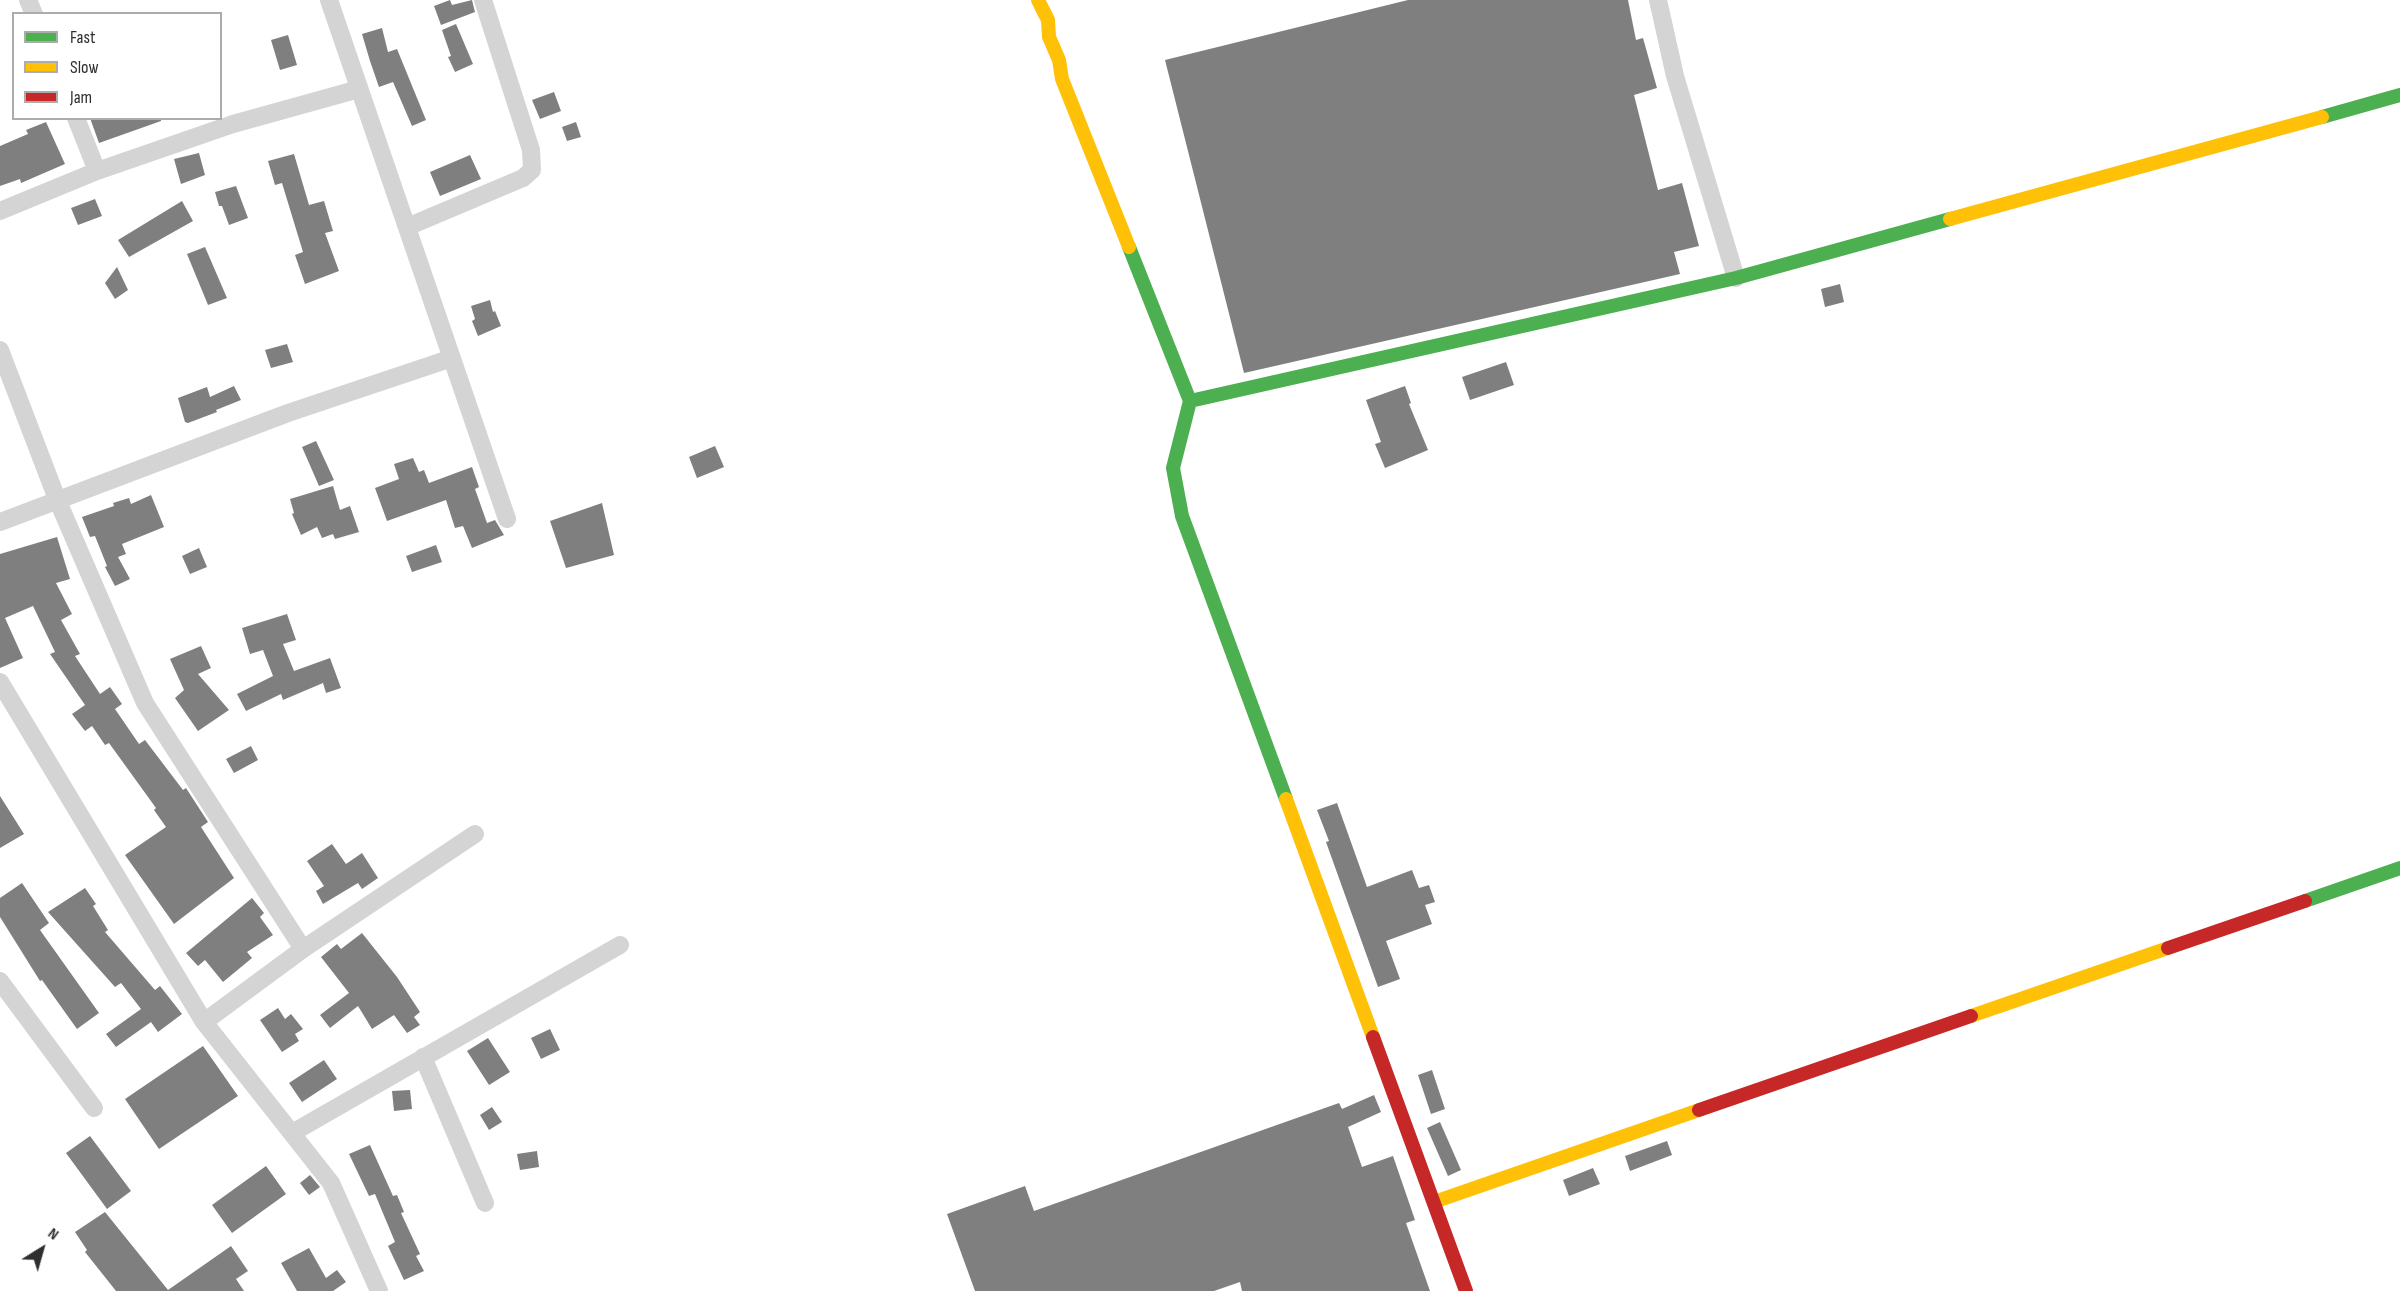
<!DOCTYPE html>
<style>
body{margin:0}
#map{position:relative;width:2400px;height:1291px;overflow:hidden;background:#fff;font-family:"Sofia Sans Condensed",sans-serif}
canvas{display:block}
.legend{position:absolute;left:12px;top:12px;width:210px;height:108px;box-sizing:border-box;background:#fff;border:2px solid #acacac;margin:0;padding:8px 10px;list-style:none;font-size:18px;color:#2f2f2f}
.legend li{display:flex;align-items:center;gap:12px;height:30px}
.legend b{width:30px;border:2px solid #acacac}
.north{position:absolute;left:12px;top:1219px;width:60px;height:60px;-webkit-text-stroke:4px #fff;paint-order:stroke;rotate:37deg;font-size:16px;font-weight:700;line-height:24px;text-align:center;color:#2f2f2f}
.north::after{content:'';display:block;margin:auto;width:21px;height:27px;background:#2f2f2f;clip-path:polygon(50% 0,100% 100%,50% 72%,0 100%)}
</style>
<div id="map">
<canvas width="2400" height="1291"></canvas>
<ul class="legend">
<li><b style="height:8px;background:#4caf50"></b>Fast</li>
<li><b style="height:8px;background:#ffc107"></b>Slow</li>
<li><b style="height:8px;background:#c62828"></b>Jam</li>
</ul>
<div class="north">N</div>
</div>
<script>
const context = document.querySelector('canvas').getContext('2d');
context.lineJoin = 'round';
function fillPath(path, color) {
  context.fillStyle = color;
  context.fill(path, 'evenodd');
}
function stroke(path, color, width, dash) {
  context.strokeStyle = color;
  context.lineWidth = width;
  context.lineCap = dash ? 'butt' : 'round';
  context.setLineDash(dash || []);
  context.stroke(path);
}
const building = new Path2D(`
 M450,0L452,5L472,0L475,12L441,25L434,6Z
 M1408,0H1628L1636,40L1643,38L1657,88L1634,95L1658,190L1682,183L1699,246L1674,252L1680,274L1244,373L1165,60Z
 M456,24L473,64L455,72L448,57L451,56L442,30Z
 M382,28L388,52L397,49L426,120L412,126L393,82L379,87L370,61L362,34Z
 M288,35L297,65L280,70L271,40Z
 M554,92L561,111L540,119L532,100Z
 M90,118H161V121L99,143Z
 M46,122L65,164L21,183L20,179L0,186V146L28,134L26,130Z
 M576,122L581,137L567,141L562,127Z
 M199,153L205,175L181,184L174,159Z
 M294,154L309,205L324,201L333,231L325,233L339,271L305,284L295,255L303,252L282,183L275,185L268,161Z
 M470,155L481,179L440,196L430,172Z
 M236,186L248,218L229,225L222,206H219L215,192Z
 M95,199L102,216L78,225L71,208Z
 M182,201L193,221L129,257L118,240Z
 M205,247L227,298L208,305L187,254Z
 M117,267L128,290L115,299L105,283Z
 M1840,284L1844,302L1825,307L1821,289Z
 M490,300L493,312L495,311L501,326L478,336L472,321L475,319L471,306Z
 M287,344L293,362L271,368L265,350Z
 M1506,362L1514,385L1470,400L1462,377Z
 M234,386L241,400L216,410L217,412L188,423L185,422L178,398L207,387L210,397Z
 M1405,386L1411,403L1409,404L1428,450L1385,468L1375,444L1381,442L1366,400Z
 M316,441L334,480L319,486L302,447Z
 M715,446L724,467L697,478L689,457Z
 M413,458L419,472L424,470L429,483L472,467L479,487L475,489L487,523L495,520L504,535L472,548L463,526L455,528L446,500L387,521L375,488L399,479L394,464Z
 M333,486L340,510L350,506L359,532L335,539L333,534L322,538L317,527L301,535L292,514L294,513L290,499Z
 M151,495L164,527L122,544L126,554L118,557L130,579L115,586L105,567L107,566L95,536L90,537L82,517L114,506L113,503L129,498L131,504Z
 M602,503L614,555L566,568L550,521Z
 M57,537L70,579L56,583L72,614L61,620L80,654L75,656L100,694L110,687L122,704L115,709L139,744L145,740L183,790L186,788L208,822L201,827L234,878L174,924L125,855L166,827L154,810L156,808L109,743L105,745L92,726L85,731L72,714L85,705L50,654L55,652L33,606L5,618L23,658L0,668V554Z
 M436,545L442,562L412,572L406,556Z
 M199,548L207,567L190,574L182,556Z
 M287,614L296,640L283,644L294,671L330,658L341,688L326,693L323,683L283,700L281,694L246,711L237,694L273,676L263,650L250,654L242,628Z
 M201,646L211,668L198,674L229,710L198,731L175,698L184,690L170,659Z
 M251,746L258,760L234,773L226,759Z
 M0,796L24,834L0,848Z
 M1337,803L1367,887L1412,870L1419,888L1429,885L1435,902L1425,905L1432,924L1386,941L1400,979L1378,987L1326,842L1329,841L1317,810Z
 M332,844L346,864L362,853L378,878L362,889L358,883L323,904L316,891L324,886L307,861Z
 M22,883L49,923L40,930L99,1013L77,1029L42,980L40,981L0,917V898Z
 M85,888L96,904L93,906L108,930L105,932L155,990L160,986L182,1014L158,1032L151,1022L116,1047L106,1034L141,1009L121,983L115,987L48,912Z
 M252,898L264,913L260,917L273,935L247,952L252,958L223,982L205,960L198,966L186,953Z
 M362,933L397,977L420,1012L414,1017L420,1025L407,1033L394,1015L372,1029L358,1006L330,1028L320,1015L349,993L321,957L337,944L341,949Z
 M278,1008L285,1019L291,1014L303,1029L295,1034L299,1041L282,1052L260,1020Z
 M550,1029L560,1050L541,1059L531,1038Z
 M488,1038L510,1072L489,1085L467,1051Z
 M203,1046L238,1096L159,1149L125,1099Z
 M324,1060L337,1079L302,1102L289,1083Z
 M1432,1070L1445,1109L1431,1114L1418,1075Z
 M410,1090L412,1109L394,1111L392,1091Z
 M1374,1095L1381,1112L1348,1127L1362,1167L1393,1156L1415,1220L1406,1223L1430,1291H1242L1240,1282L1214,1291H975L947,1214L1025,1186L1034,1211L1339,1103L1342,1109Z
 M492,1107L502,1122L489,1130L480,1115Z
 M1440,1122L1461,1170L1448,1176L1427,1128Z
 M90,1136L131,1191L107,1209L66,1153Z
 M1667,1141L1672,1155L1630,1171L1625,1156Z
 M370,1145L393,1196L397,1195L404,1212L401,1213L420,1254L416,1256L424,1271L404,1280L388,1246L395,1242L375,1194L369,1196L349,1154Z
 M537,1151L539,1167L520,1170L517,1154Z
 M266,1166L286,1194L232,1233L212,1205Z
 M1593,1168L1600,1184L1569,1196L1563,1180Z
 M310,1175L320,1187L309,1195L300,1183Z
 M105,1212L168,1290L231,1246L248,1271L236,1279L244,1291H116L85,1252L87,1250L75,1232Z
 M309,1248L326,1278L337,1270L346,1282L333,1291H297L281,1263Z`);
const street = new Path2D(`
 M28,0L34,14
 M329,0L507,519
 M1658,0L1675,76L1736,278
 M76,118L97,171
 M0,211L97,171L233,124L359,89
 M407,227L523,178L532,170L531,150L483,0
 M0,350L57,499L145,703L303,949L204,1022
 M0,522L288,413L452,358
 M0,682L204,1022L331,1183L379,1291
 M303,949L475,834
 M0,981L94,1108
 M423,1057L485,1203
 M292,1133L620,945`);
const fast = new Path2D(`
 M2322,117L2400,95
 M1129,247L1190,401L1173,468L1182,516L1286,799
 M1190,401L1736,278L1950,219
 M2305,901L2400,868`);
const slow = new Path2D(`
 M1038,0L1048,20L1049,37L1059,60L1062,79L1129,247
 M1950,219L2322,117
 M1286,799L1373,1037
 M1971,1016L2168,948
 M1434,1202L1699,1110`);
const jam = new Path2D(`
 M2168,948L2305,901
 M1373,1037L1466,1291
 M1699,1110L1971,1016`);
fillPath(building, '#7f7f7f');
stroke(street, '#d4d4d4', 18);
stroke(fast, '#4caf50', 14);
stroke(slow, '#ffc107', 14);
stroke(jam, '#c62828', 14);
</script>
